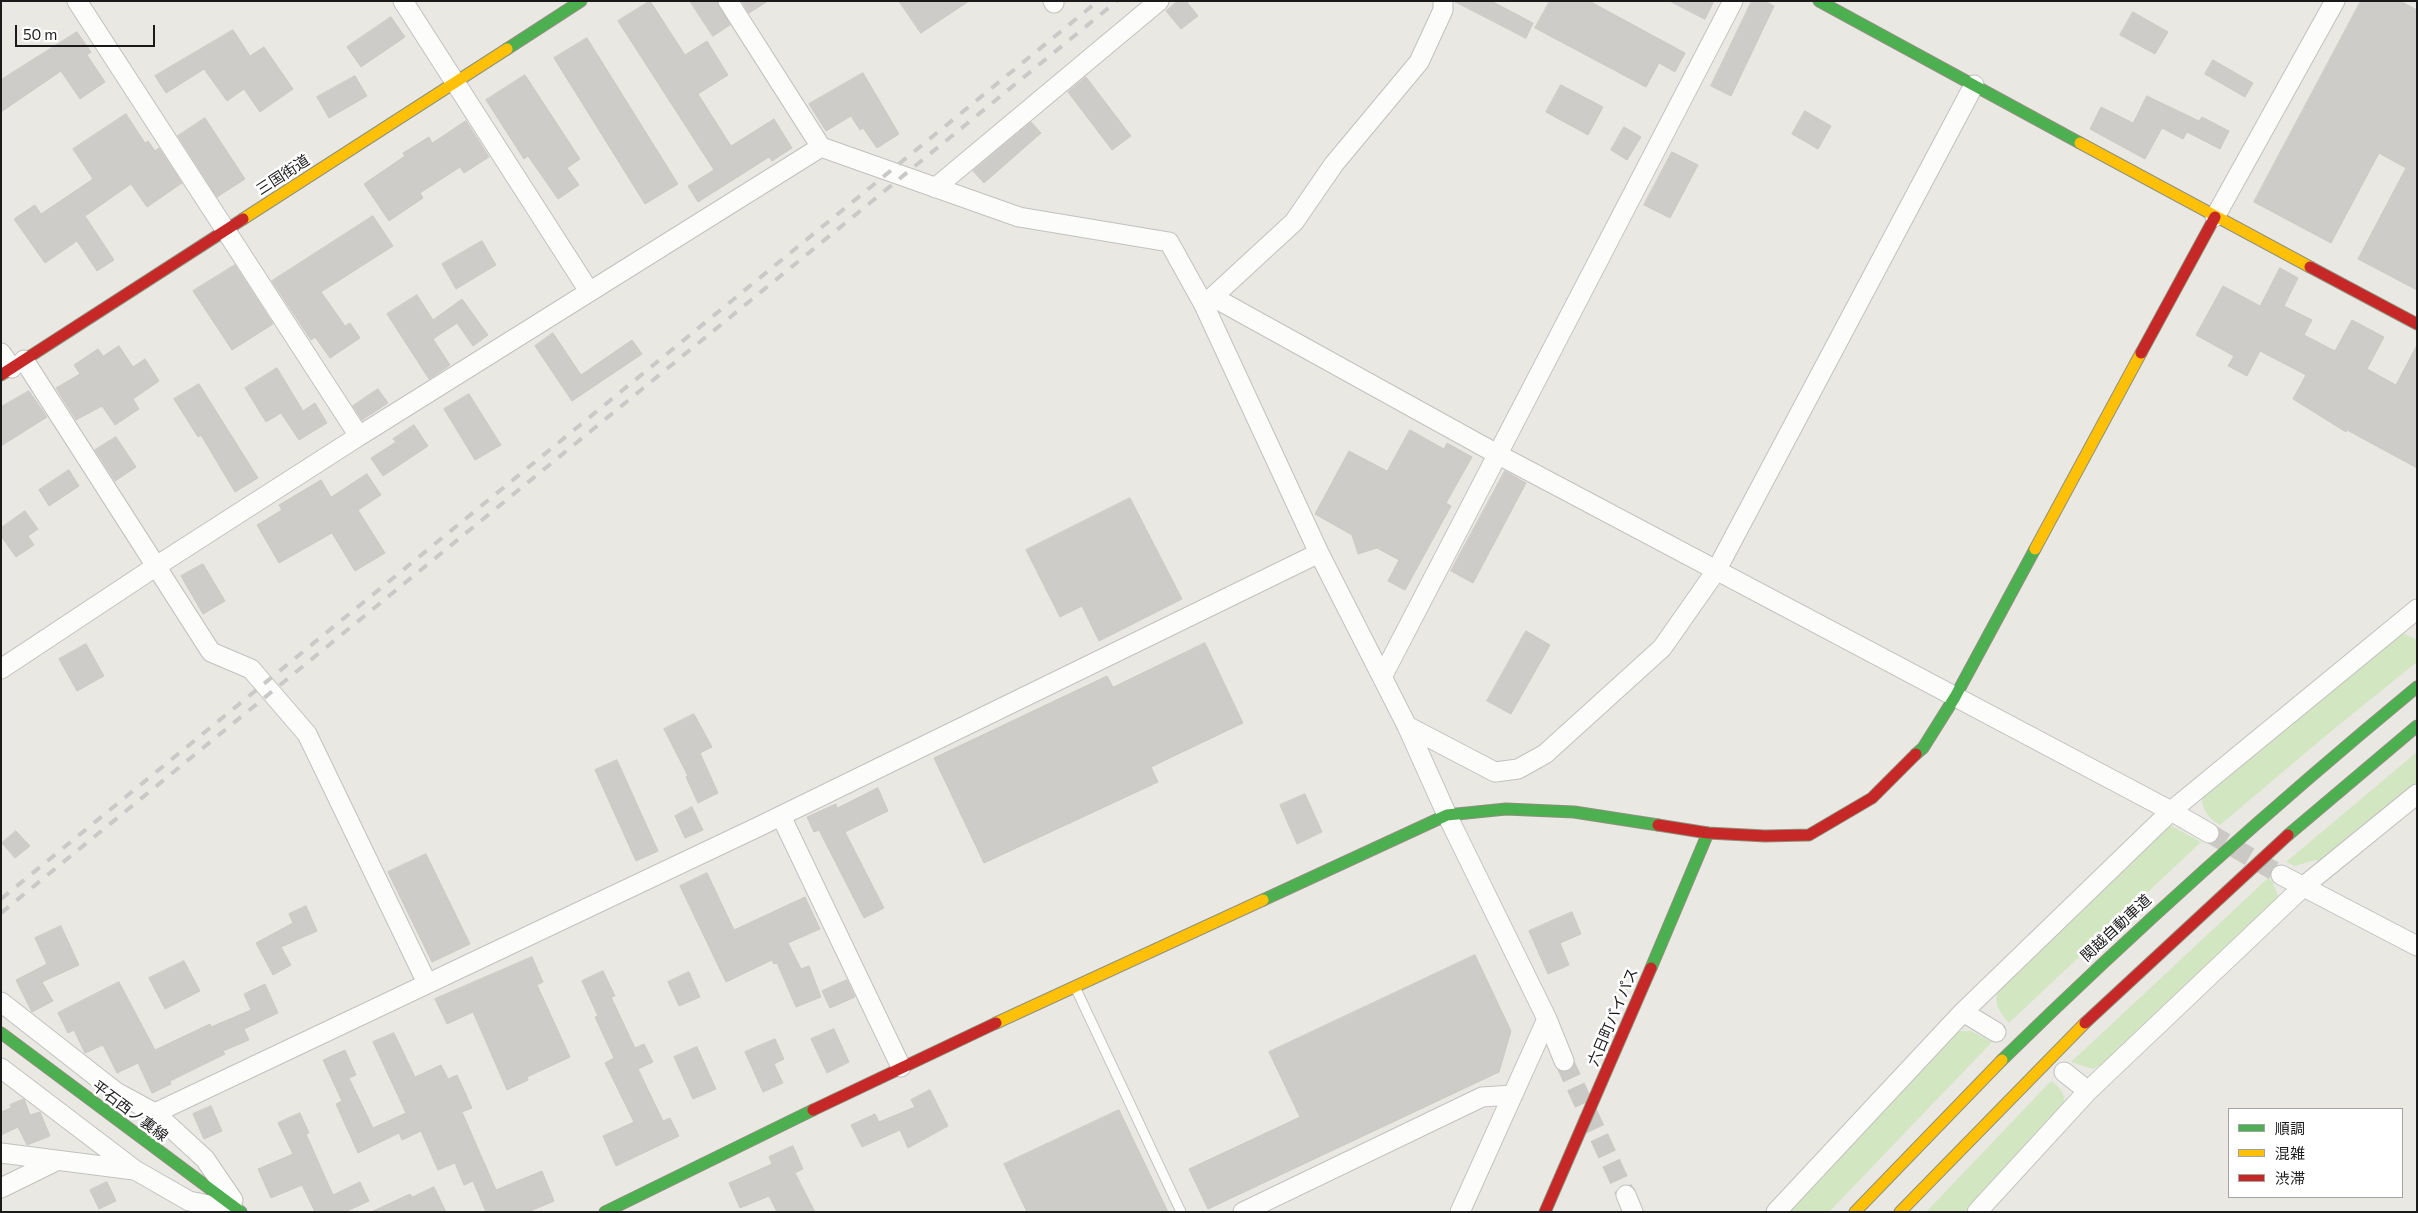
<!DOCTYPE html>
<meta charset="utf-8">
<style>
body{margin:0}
#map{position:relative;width:2418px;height:1213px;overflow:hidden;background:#e9e8e3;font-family:Commissioner,"Noto Sans JP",sans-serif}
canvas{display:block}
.frame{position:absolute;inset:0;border:2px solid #1a1a1a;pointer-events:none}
.legend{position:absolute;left:2228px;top:1108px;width:175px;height:90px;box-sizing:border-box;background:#fff;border:1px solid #a3a3a3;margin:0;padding:6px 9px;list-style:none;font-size:15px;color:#1a1a1a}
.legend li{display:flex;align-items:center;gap:10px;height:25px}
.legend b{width:25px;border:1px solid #a3a3a3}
.scale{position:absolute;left:15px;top:25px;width:140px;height:22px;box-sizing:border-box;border:2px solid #1a1a1a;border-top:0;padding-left:6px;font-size:15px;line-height:18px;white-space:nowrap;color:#1a1a1a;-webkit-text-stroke:4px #fff;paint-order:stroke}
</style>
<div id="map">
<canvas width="2418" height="1213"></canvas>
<div class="frame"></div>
<ul class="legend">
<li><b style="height:6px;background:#4caf50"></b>順調</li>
<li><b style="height:6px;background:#ffc107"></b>混雑</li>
<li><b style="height:6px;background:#c62828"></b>渋滞</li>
</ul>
<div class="scale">50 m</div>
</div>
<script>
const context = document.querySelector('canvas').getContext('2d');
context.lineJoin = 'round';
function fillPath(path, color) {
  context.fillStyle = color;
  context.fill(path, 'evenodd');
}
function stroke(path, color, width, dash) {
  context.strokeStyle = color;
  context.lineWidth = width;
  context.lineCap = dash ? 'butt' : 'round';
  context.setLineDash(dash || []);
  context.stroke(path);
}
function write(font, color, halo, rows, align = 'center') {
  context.font = font + ' Commissioner,"Noto Sans JP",sans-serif';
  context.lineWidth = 5;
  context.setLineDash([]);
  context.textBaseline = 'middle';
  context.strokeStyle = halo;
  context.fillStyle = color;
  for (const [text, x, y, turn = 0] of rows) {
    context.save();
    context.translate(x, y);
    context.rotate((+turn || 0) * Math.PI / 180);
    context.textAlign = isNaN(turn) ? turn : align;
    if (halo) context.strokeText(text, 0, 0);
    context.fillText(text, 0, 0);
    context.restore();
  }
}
const grass = new Path2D(`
 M2403,633L2417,640V662L2329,733L2220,825C2210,819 2201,810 2202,797L2396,635Z
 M2417,752V788L2320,862L2315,860L2295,866L2286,862Z
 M2170,825L2201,842L2009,1023C2001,1013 1993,1005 1998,991Z
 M2268,878L2272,881L2279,898L2108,1067L2103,1064L2093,1069L2071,1062Z
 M1960,1031H1971L1992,1042L1829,1212H1785L1952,1036Z
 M2051,1081C2061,1088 2066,1094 2064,1107L1965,1212H1926Z`);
const building = new Path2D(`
 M650,1L685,55L707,41L728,75L698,94L731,146L774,119L792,148L772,161L769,157L698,202L688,186L714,170L618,21Z
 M690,1H717L730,25L713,36Z
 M742,1H768L749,13Z
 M899,1H969L921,33Z
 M1178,1H1186L1198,16L1181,29L1166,11Z
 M1454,1H1491L1533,23L1526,38Z
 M1550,1H1589L1685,53L1675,72L1659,63L1646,87L1535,28Z
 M1670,1H1714L1705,19Z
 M1752,1H1765L1774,6L1731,96L1711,86Z
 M2361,1H2400L2417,10V290L2358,259L2406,168L2379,153L2331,243L2254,202Z
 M2133,12L2168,32L2155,54L2120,35Z
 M391,17L405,37L361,67L347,47Z
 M233,30L250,56L264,47L293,89L260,112L244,89L227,101L204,69L166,93L155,76Z
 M77,32L91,52L87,55L105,82L80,99L61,71L1,112V80Z
 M587,38L678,184L645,204L554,58Z
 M2213,60L2253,83L2245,97L2205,74Z
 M863,73L899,134L877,148L863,128L860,130L851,116L826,131L809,104Z
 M525,75L580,159L567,168L579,185L558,199L528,156L524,159L486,100Z
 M355,76L367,96L329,118L317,97Z
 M1086,77L1131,136L1112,150L1068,92Z
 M1561,85L1603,107L1588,135L1546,112Z
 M2147,96L2199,121L2202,117L2229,131L2220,149L2187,132L2183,139L2162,128L2145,159L2090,129L2101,107L2133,123Z
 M1805,111L1831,126L1818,149L1792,134Z
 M126,114L145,143L148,141L155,151L159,148L182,183L147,207L131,184L85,216L114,260L97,271L77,241L45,263L14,219L35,205L41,214L93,179L73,149Z
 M205,118L245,179L217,197L178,136Z
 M466,121L489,157L464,173L460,167L420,193L423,198L389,221L364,184L405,156L403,153L429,137L432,143Z
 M1031,122L1041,133L984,183L973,171Z
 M1624,127L1641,137L1627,160L1611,150Z
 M1672,152L1698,165L1670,218L1644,205Z
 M373,216L393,246L321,292L345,326L350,323L360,338L330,358L315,337L311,340L272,281Z
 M482,241L496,265L456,289L442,264Z
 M235,265L273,324L232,350L193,291Z
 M2280,268L2298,278L2284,306L2312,320L2304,335L2335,351L2352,320L2384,337L2367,369L2396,385L2417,345V468L2347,430L2346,432L2293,399L2306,375L2260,351L2247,376L2228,366L2234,356L2196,335L2223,286L2260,306Z
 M417,295L433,320L462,299L488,335L473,346L457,323L433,339L450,365L429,379L387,314Z
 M553,333L581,375L632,340L642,354L572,401L535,346Z
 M119,346L133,367L145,359L159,381L133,399L139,409L115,425L102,406L76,420L56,388L80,374L74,365L98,349L103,356Z
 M277,368L303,411L315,403L327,423L299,440L281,413L266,422L245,388Z
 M199,384L258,478L235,492L201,435L198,437L174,399Z
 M378,389L388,403L362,420L353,406Z
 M29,391L47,417L1,446V407Z
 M469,394L501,445L475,460L444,409Z
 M414,425L428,446L383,476L371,458L396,442L393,439Z
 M1410,430L1444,449L1447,443L1472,457L1446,503L1451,506L1405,590L1388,581L1399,560L1377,548L1358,554L1352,535L1315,514L1349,451L1387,471Z
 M116,437L136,467L115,481L95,450Z
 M69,470L79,486L49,506L39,490Z
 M1505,471L1526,483L1473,583L1451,571Z
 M367,474L381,495L358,510L385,553L355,571L332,533L279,563L257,525L282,510L279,505L321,480L331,497Z
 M1130,498L1182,599L1099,641L1082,606L1060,617L1026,550Z
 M25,511L38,529L28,536L34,545L16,557L1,536V528Z
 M203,564L225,601L203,614L181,576Z
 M1526,631L1550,645L1511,714L1487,701Z
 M1205,643L1243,723L1151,767L1158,782L984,863L934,758L1107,676L1113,687Z
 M86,644L104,676L77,691L59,659Z
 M694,714L712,747L700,753L718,793L698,803L686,777L688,776L664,729Z
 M617,760L658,851L636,861L595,770Z
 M878,788L888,811L845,832L884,908L864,918L819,830L814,832L807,817L836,804L837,808Z
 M1305,794L1322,832L1297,844L1280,805Z
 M692,807L703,830L685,838L675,816Z
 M16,831L30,846L15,858L2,843Z
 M426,854L470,944L432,962L388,872Z
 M707,873L734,930L805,897L820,929L788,943L801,969L809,966L821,997L796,1007L777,963L774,964L772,960L726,982L680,886Z
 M306,906L317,931L281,947L291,965L273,975L256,943L293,923L289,914Z
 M1572,912L1581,934L1560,943L1569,965L1548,974L1529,931Z
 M61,926L79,965L42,982L53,1001L32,1012L16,980L47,964L35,938Z
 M1475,955L1511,1031L1499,1072L1208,1209L1189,1169L1300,1117L1269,1052Z
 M532,957L543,982L537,985L570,1057L527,1077L528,1080L507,1090L473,1012L447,1024L435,999Z
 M184,961L200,991L165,1009L149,978Z
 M603,971L615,996L611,997L635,1048L644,1044L653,1062L638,1069L663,1121L670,1118L679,1136L616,1166L603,1136L634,1122L605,1063L614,1058L595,1017L598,1016L582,981Z
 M689,972L700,997L679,1006L668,982Z
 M847,980L855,997L830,1008L822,991Z
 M119,982L155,1050L210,1024L211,1027L251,1010L244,994L265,984L278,1013L244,1029L249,1040L223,1051L225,1054L170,1081L171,1084L152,1093L138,1063L117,1073L103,1045L85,1053L74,1030L68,1033L58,1013Z
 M834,1029L849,1062L827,1073L811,1039Z
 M394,1033L415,1077L441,1065L448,1079L457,1075L472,1108L462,1112L496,1190L542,1171L554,1201L528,1212H486L473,1181L464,1185L455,1163L438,1170L421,1131L402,1140L399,1133L358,1153L336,1104L342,1101L323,1060L345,1050L356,1075L349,1078L373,1128L406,1113L373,1042Z
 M775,1039L784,1059L774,1064L783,1083L763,1092L745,1052Z
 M697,1047L716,1089L693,1099L674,1057Z
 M930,1090L948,1126L908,1148L900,1130L862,1147L851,1125L875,1114L879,1122L915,1107L911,1100Z
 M24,1099L30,1115L40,1112L50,1136L27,1145L18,1127L1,1135V1112L11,1108L10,1105Z
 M211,1106L222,1131L204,1139L193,1114Z
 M1119,1110L1168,1212H1027L1004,1164Z
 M300,1113L309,1133L306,1134L333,1195L360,1182L369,1201L345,1212H315L302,1185L271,1198L258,1169L293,1154L278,1123Z
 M793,1146L803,1169L795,1173L815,1212H777L769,1196L740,1208L729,1183L772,1164L769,1157Z
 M107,1182L116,1201L99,1209L90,1190Z
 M434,1187L446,1212H371L410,1194L412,1197Z`);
const streetTunnel = new Path2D(`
 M2209,833L2281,875
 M1564,1061L1626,1195`);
const lane = new Path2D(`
 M1076,989L1181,1212`);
const street = new Path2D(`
 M403,1L589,291
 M728,1L821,147L1019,217L1169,242L1204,305L1319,553L1407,726L1447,815L1547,1019L1564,1061
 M1053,1L1054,3
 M935,188L1159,1
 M2215,217L2335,1
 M1213,297L1497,454L2171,811L2209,833
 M1205,304L1294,222L1334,164L1419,62L1443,10V1
 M1,353L12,368
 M24,360L211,652L251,669L307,734L427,983
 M359,436L821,147
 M1,669L155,567L359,436L77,1
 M1382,677L1733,1
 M1407,726L1495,772L1518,769L1545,754L1662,648L1716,571L1974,85
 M781,816L901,1067
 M2281,875L2417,946
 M1,1002L116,1092L155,1113L205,1159L233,1200
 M1963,1012L1996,1032
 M1,1068L135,1170L189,1201L234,1210
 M2064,1072L2088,1091
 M155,1113L760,826L1319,553
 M1,1153L134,1170
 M1,1188L56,1161
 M1626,1195L1633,1212
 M1243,1212L1482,1097L1513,1095
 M1460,1212L1547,1019
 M1776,1212L1963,1012L2171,811L2417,609
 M1977,1212L2088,1091L2304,886L2417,794`);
const fast = new Path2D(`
 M1819,1L2080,143
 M507,49L581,1
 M1916,754L1923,748L1955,697L2035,549
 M2288,835L2417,726
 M1263,900L1447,815L1506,809L1574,812L1658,825
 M1651,968L1708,833
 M1,1033L241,1212
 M2002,1060C2135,930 2273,806 2417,687
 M605,1212L813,1110`);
const slow = new Path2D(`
 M2080,143L2310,267
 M243,219L507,49
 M2035,549L2141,353
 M996,1023L1263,900
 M1855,1212L2002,1060
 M1900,1212L2085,1023`);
const jam = new Path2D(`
 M2310,267L2417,324
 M2141,353L2215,217
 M1,375L243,219
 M1658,825L1708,833L1765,836L1809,835L1872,798L1916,754
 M2085,1023L2288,835
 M813,1110L996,1023
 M1545,1212L1651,968`);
const rail = new Path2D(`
 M1,899L1098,1
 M1,913L1117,1`);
const streetNames = [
 ["三国街道",283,175,-33],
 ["関越自動車道",2116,928,-43],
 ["六日町バイパス",1613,1017,-67],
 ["平石西ノ裏線",130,1111,37]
];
fillPath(grass, '#d3e6c2');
fillPath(building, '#ceccc8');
stroke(building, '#ccc9c5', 1);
stroke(streetTunnel, '#cac9c5', 19, [19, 9]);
stroke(lane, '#c1c1bf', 11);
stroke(street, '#c1c1bf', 21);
stroke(fast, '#8e917d', 13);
stroke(slow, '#8e917d', 13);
stroke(jam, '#8e917d', 13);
stroke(lane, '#fcfcfb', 9);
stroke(street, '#fcfcfb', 19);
stroke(fast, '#4caf50', 11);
stroke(slow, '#ffc107', 11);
stroke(jam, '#c62828', 11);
stroke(rail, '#c9c9c8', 4, [10, 10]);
write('15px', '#1a1a1a', '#fff', streetNames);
</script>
